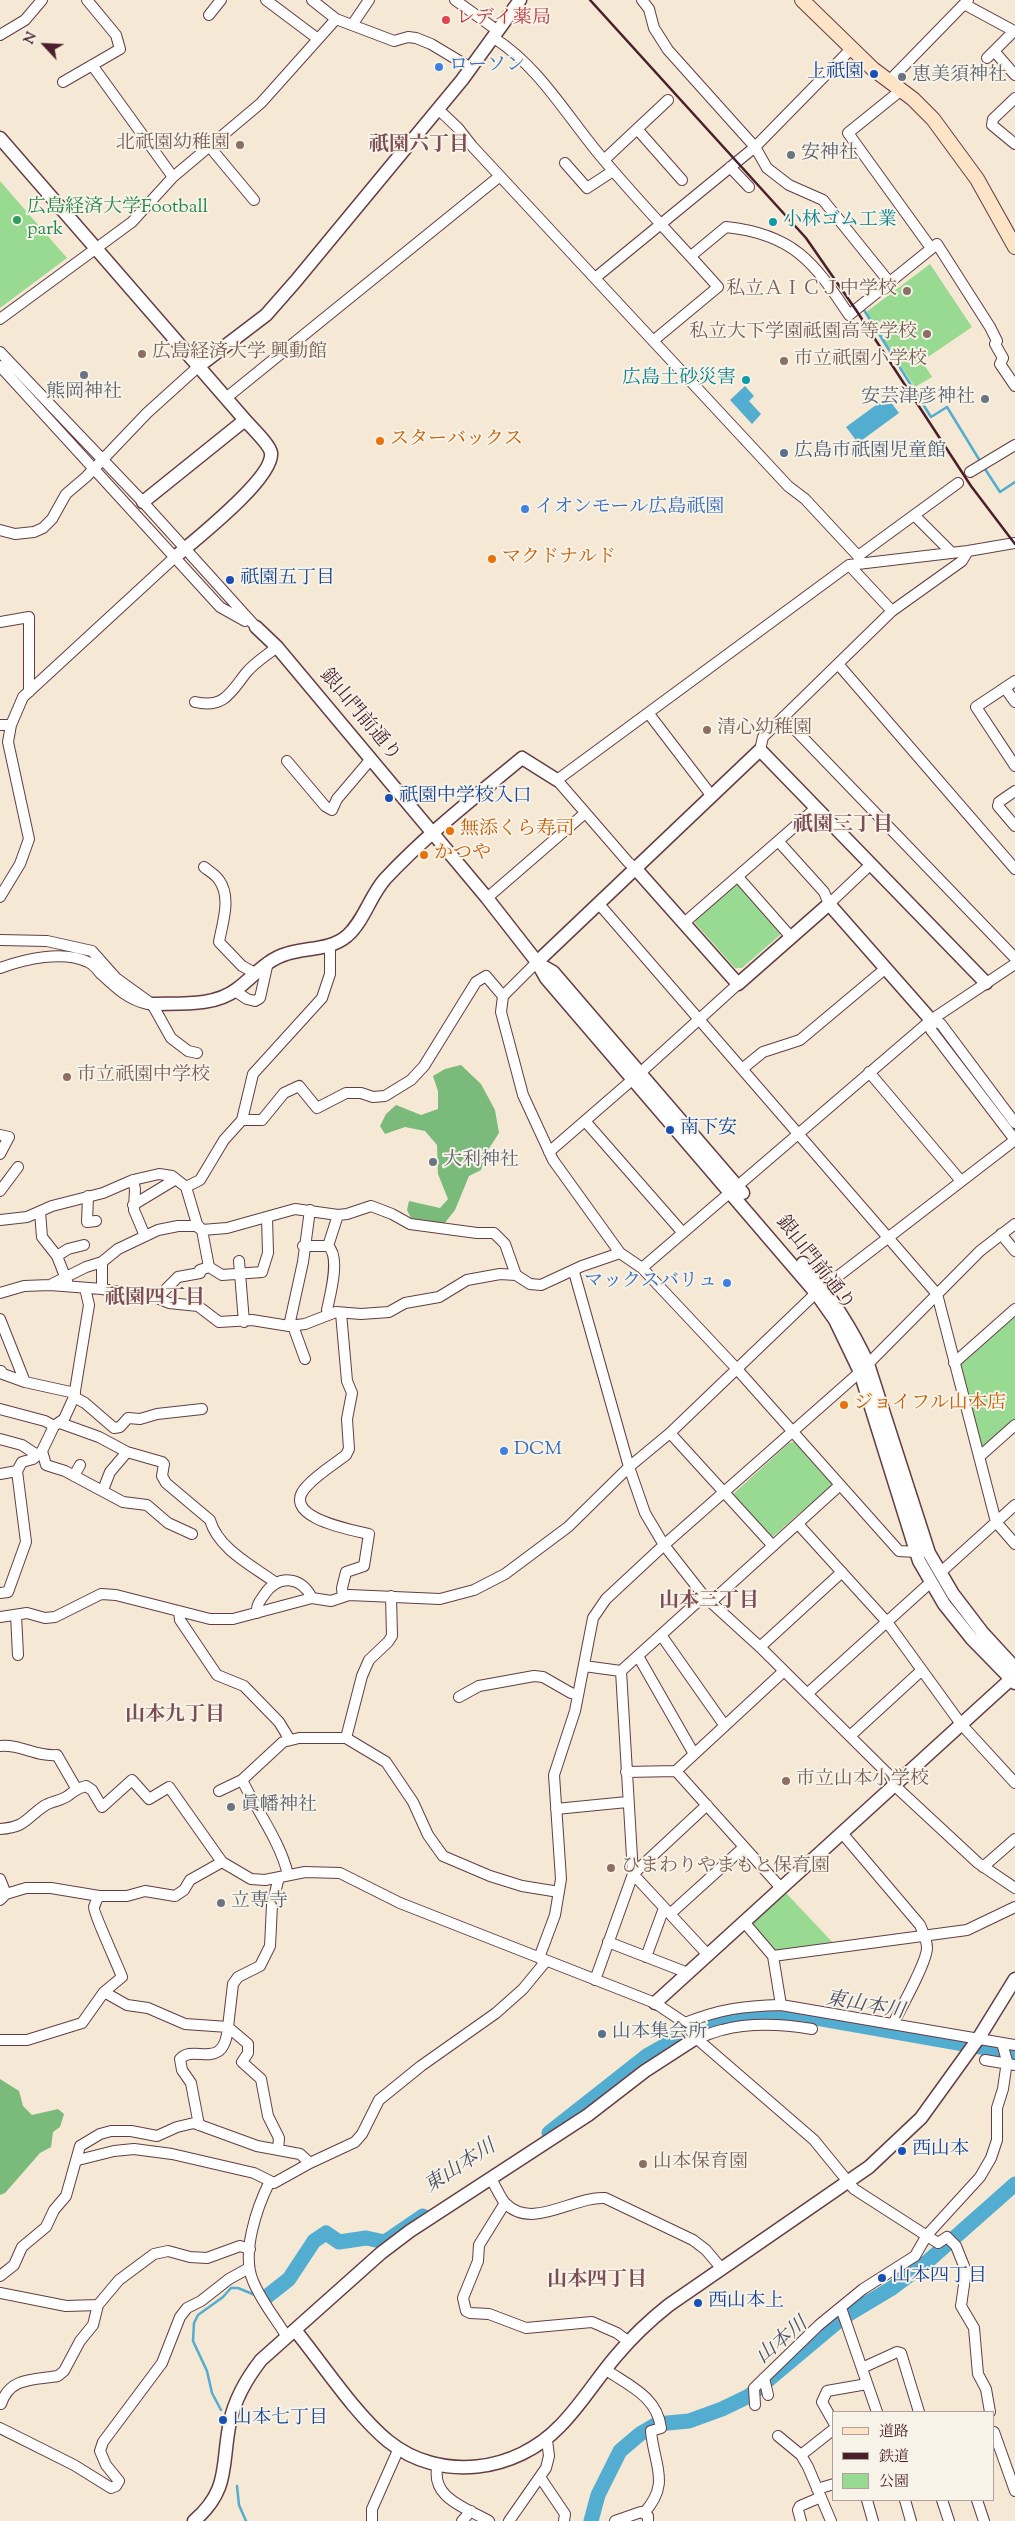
<!DOCTYPE html>
<meta charset="utf-8">
<style>
body{margin:0}
#map{position:relative;width:1015px;height:2521px;overflow:hidden;background:#f5e8d4;font-family:"Sorts Mill Goudy","Noto Serif JP",serif}
canvas{display:block}
.legend{position:absolute;left:832px;top:2411px;width:162px;height:90px;box-sizing:border-box;background:#f7f3e8;border:1px solid #b29e9c;margin:0;padding:6px 9px;list-style:none;font-size:15px;color:#4a1f2b}
.legend li{display:flex;align-items:center;gap:10px;height:25px}
.legend b{width:25px;border:1px solid #b29e9c}
.north{position:absolute;left:20px;top:20px;width:50px;height:50px;-webkit-text-stroke:4px #f7f3e8;paint-order:stroke;rotate:295deg;font-size:14px;font-weight:700;line-height:20px;text-align:center;color:#4a1f2b}
.north::after{content:'';display:block;margin:auto;width:18px;height:22px;background:#4a1f2b;clip-path:polygon(50% 0,100% 100%,50% 72%,0 100%)}
</style>
<div id="map">
<canvas width="1015" height="2521"></canvas>
<ul class="legend">
<li><b style="height:6px;background:#fee4c6"></b>道路</li>
<li><b style="height:6px;background:#4a1f2b"></b>鉄道</li>
<li><b style="height:14px;background:#98da91"></b>公園</li>
</ul>
<div class="north">N</div>
</div>
<script>
const context = document.querySelector('canvas').getContext('2d');
context.lineJoin = 'round';
function fillPath(path, color) {
  context.fillStyle = color;
  context.fill(path, 'evenodd');
}
function stroke(path, color, width, dash) {
  context.strokeStyle = color;
  context.lineWidth = width;
  context.lineCap = dash ? 'butt' : 'round';
  context.setLineDash(dash || []);
  context.stroke(path);
}
function write(font, color, halo, rows, align = 'center') {
  context.font = font + ' "Sorts Mill Goudy","Noto Serif JP",serif';
  context.lineWidth = 4;
  context.setLineDash([]);
  context.textBaseline = 'middle';
  context.strokeStyle = halo;
  context.fillStyle = color;
  for (const [text, x, y, turn = 0] of rows) {
    context.save();
    context.translate(x, y);
    context.rotate((+turn || 0) * Math.PI / 180);
    context.textAlign = isNaN(turn) ? turn : align;
    if (halo) context.strokeText(text, 0, 0);
    context.fillText(text, 0, 0);
    context.restore();
  }
}
const green = new Path2D(`
 M0,181L67,258L0,308Z
 M930,264L972,327L922,361L932,377L915,387L865,313Z
 M736,883H739L780,929V935L742,968H735L695,923L696,919Z
 M1015,1313V1420L984,1448L980,1447L960,1366L963,1361Z
 M794,1442L831,1483V1486L770,1539L731,1496L789,1443Z
 M786,1893L835,1945L775,1951L753,1926V1923Z`);
const forest = new Path2D(`
 M461,1065L481,1084L495,1110L499,1133L486,1153L481,1170L469,1176L455,1210L444,1224L427,1223L411,1218L407,1210L409,1201L440,1208L448,1199L438,1174L437,1145L425,1131L405,1127L385,1134L380,1126L386,1114L396,1105L421,1115L438,1109V1091L433,1076L445,1069Z
 M0,2079L19,2091L23,2106L32,2115L58,2109L64,2114L60,2127L53,2132L51,2147L40,2153L5,2193L0,2195Z`);
const water = new Path2D(`
 M745,386L754,396L749,401L761,414L752,424L730,400Z
 M887,397L899,413L858,443L846,427Z`);
const stream = new Path2D(`
 M864,310L931,417L947,407L980,461
 M985,469L1000,492L1015,482
 M938,1029L1015,1131
 M221,2410L212,2393L207,2371L193,2341L194,2323L198,2315L223,2297L231,2288H238L255,2295
 M237,2486L239,2505L246,2521`);
const river = new Path2D(`
 M708,2025L737,2016L788,2013L1015,2053
 M549,2133L648,2055L680,2037
 M265,2298L289,2279L314,2241L326,2233L339,2242L366,2238L385,2242L423,2216
 M591,2521L598,2495L620,2451L640,2434L657,2424L689,2421L722,2409L749,2396L842,2318L892,2288L927,2262L1015,2184`);
const minor = new Path2D(`
 M266,0L318,39
 M312,0L336,19L394,41L408,37L416,38L431,44L471,68
 M455,0L498,31
 M642,0L649,9L654,28L668,50L755,147L767,168L789,185L823,200L890,283
 M964,4L1014,31L987,58
 M209,15L221,0
 M352,25L369,0
 M0,35L25,20L42,0
 M494,38C538,66 565,113 598,153C636,199 678,242 718,287L653,341
 M994,51L1015,75
 M92,65L173,177
 M63,82L120,49L116,35L87,0
 M889,83L893,77L968,0
 M900,91L848,133L931,248
 M1015,98L993,119L992,125L1015,144
 M438,109L458,128L472,146L788,486L805,499L858,556L861,562
 M637,129L682,180
 M209,146L254,200
 M604,160L668,100
 M565,163L587,188L613,171
 M730,167L749,187
 M691,256L726,227C793,234 814,262 849,315L937,244L990,327L997,341L995,344L1003,358L1000,364L1015,386
 M595,278L755,147L852,48
 M0,319L132,222L173,177L261,103L336,19
 M0,352L143,502L256,627
 M0,366L220,607L245,621
 M226,398L500,176
 M970,472L1015,445
 M914,515L952,553
 M0,530L15,534L34,532L43,528L52,519L66,494L86,477L147,413L199,366
 M858,556L958,483
 M849,565L892,611
 M0,622L29,617V692
 M838,664L1015,869
 M1015,681L976,707L1015,766
 M1005,688L1015,702
 M195,702C224,709 231,692 246,673C254,663 267,655 277,647
 M649,714L711,795
 M783,717L1015,958
 M0,725H11
 M760,750L763,737L892,611L962,561L968,551
 M287,761L325,806L332,810L337,799L371,759
 M1015,791L999,802L998,806L1015,826
 M779,842L824,892L829,904L870,865
 M204,867C209,871 216,875 219,880C232,898 222,924 219,942L242,966L255,973
 M635,868L628,862L557,780L849,565L968,551L1015,543
 M738,877L790,936
 M0,897L20,864L29,839L8,742L11,725L23,697L175,557
 M487,898L584,814
 M599,904L937,1294L996,1522L1015,1544
 M684,923L816,808
 M0,940L47,941L92,951L116,978L152,1004L171,1038L188,1051L197,1053
 M537,962L503,996L501,1012L523,1095L553,1160L620,1253L642,1268L736,1368L899,1551L916,1552
 M0,968C25,959 63,950 88,962C93,964 97,969 100,973C115,987 128,1000 148,1004
 M235,991L247,999L255,1001L260,998L268,962
 M742,1069L763,1052L800,1040L886,968
 M869,1072L961,1181
 M640,1073L738,984
 M242,1120H262L284,1093L299,1086L317,1108L346,1093H361L373,1097L385,1096L411,1080L424,1066L476,982L486,976L503,996
 M585,1121L683,1233
 M1015,1123L941,1024L931,1020V1030L1015,1140
 M0,1135L9,1137L0,1154
 M549,1152L632,1080
 M133,1180L135,1189L134,1210L145,1236
 M186,1187L200,1180L224,1140L242,1120L253,1074L322,998L330,974V946
 M0,1191L18,1167
 M88,1196L87,1222L96,1221
 M133,1205L176,1179
 M40,1212L42,1237L57,1256L68,1284
 M0,1220L27,1217L52,1206L103,1193L133,1180L159,1174L172,1176L186,1187L197,1224L202,1230L227,1228L295,1209L338,1215L347,1214L371,1206L392,1214L410,1224L477,1233H494L505,1244L516,1275
 M1001,1234L1015,1251
 M303,1246H328L338,1215
 M328,1246C341,1257 330,1295 327,1310L330,1314
 M57,1256L68,1249L84,1245
 M239,1261L244,1322
 M642,1268L931,1020L1015,964
 M574,1272L629,1467L645,1513L664,1545L704,1596L760,1647L890,1776L894,1785L978,1863L1015,1888
 M52,1284L86,1267L102,1262L118,1249L158,1230L178,1226H196L202,1230L209,1267L222,1275L262,1272L268,1253L267,1217
 M824,1287L1015,1140
 M102,1289V1262
 M0,1293L24,1286L50,1285L102,1289L157,1298L169,1303L198,1306L219,1322L252,1320L289,1326L305,1324L336,1312L361,1314L389,1312L405,1303L439,1297L467,1280L500,1274L516,1275L530,1284L541,1285L582,1266L620,1253
 M157,1298L178,1277L200,1273V1270L209,1267
 M341,1313L347,1381L352,1393L347,1419L349,1449L346,1455C333,1465 318,1474 307,1486C277,1517 352,1530 369,1534L364,1566L346,1572L342,1588L343,1597
 M0,1319L25,1382L75,1393
 M289,1326L303,1262L310,1210
 M293,1326L305,1359
 M954,1363L1015,1309
 M1,1371L3,1374L25,1382
 M74,1397L85,1403L114,1428L120,1427L128,1418L140,1419L157,1414L202,1409
 M0,1409L45,1421L54,1426
 M60,1423L99,1437L127,1452L162,1462L164,1464L162,1476L166,1483L210,1520C218,1549 253,1566 276,1583
 M670,1433L773,1546
 M0,1439L22,1445L37,1455
 M42,1451L46,1465L65,1471L123,1502L147,1505L168,1523L192,1534
 M979,1457L1015,1425
 M0,1474L17,1471
 M74,1476L80,1465
 M103,1490L110,1472L127,1452
 M798,1524L887,1622L961,1724L1015,1783
 M941,1572L1015,1505
 M0,1593L8,1592L26,1542L17,1471L22,1462L33,1459L42,1451L54,1426L64,1419L74,1397L89,1305L85,1288
 M704,1596L621,1671L633,1874L708,1955
 M711,1602L840,1485
 M179,1611L180,1620L217,1675L244,1686L279,1722L290,1740
 M257,1613C256,1605 260,1601 264,1595C278,1574 301,1576 312,1598
 M16,1615L18,1655
 M0,1617L27,1613L45,1618L55,1617L101,1594L116,1595L210,1619H233L312,1598L331,1601L349,1595L440,1599L474,1590L505,1574L568,1527L629,1467L670,1433L816,1293
 M661,1635L725,1726
 M760,1647L842,1572
 M638,1656L694,1754
 M584,1666L621,1671
 M807,1694L931,1582
 M459,1697L479,1686L534,1676L543,1677L571,1693L578,1695
 M850,1736L922,1670
 M346,1738L362,1676L369,1660L388,1642L392,1636L391,1596
 M0,1746C21,1744 36,1757 57,1755L76,1788
 M676,1771L781,1888
 M626,1772L676,1771L784,1671
 M242,1780C257,1811 281,1843 288,1875
 M219,1791L242,1780L283,1742L299,1738H346L386,1762L413,1802L428,1835L443,1856L490,1876L522,1886L559,1892
 M556,1809L627,1802
 M0,1829C26,1827 25,1819 44,1806C51,1801 62,1801 69,1795C76,1790 77,1788 86,1786L92,1790L102,1807L132,1780L149,1799L169,1787L222,1862L251,1879L265,1880L305,1872L340,1873L400,1903L655,2003L685,2023L696,2038L814,2140L854,2189L938,2243L947,2237L956,2246L966,2271L961,2306L974,2328L978,2374L986,2389L990,2412
 M842,1833L920,1925C923,1932 927,1940 927,1948C927,1962 900,2010 893,2024
 M983,1867L1015,1839
 M0,1879L6,1894
 M0,1900L6,1894L26,1888H51L99,1896H127L145,1891L175,1896L184,1890L190,1880L222,1862
 M670,1914L744,1847
 M744,1922L773,1956L781,2005
 M608,1942L688,1973
 M773,1956L967,1930L1015,1907
 M646,1957L664,1908
 M539,1958L555,1915L561,1879L554,1775L575,1711L593,1618L606,1599L664,1545L860,1372L980,1251L1015,1224
 M595,1980L633,1874L707,1805
 M104,1992L127,2005L148,2008L185,2024L228,2027L233,1984L238,1977L260,1966L270,1946L272,1905L279,1877
 M685,2023C720,2009 743,2006 781,2005L1015,2045
 M228,2027L248,2044V2053L242,2062L261,2079L268,2116L279,2138L278,2149
 M696,2038C705,2036 713,2032 722,2030C752,2022 782,2024 812,2029
 M0,2040H27L82,2023L104,1992L122,1977C118,1966 93,1912 94,1907C95,1904 97,1899 99,1896
 M985,2060L1015,2065
 M199,2125L191,2083L182,2070L180,2059C194,2043 224,2073 228,2027
 M78,2160L114,2151L134,2149L172,2154L254,2173L274,2183L310,2163L355,2142L362,2134L379,2100L421,2066L496,2013L523,1989L546,1961
 M491,2179C496,2187 500,2197 505,2203C532,2231 573,2196 605,2198L693,2240L706,2250L722,2269
 M270,2181C257,2207 241,2253 253,2281C261,2301 276,2319 287,2337
 M505,2203L479,2245L478,2261L463,2298L466,2311L470,2313L489,2314L526,2328L592,2322L617,2333L629,2342
 M0,2276L14,2265L22,2247L46,2227L54,2210L66,2196L80,2146L100,2134L111,2131H131L157,2136L177,2127L194,2123L257,2146L300,2154L310,2163
 M0,2293L66,2306L98,2305L119,2280L154,2254L168,2251L190,2257L207,2258L240,2246L250,2249
 M841,2308L877,2412
 M862,2368L897,2352L901,2353L919,2412
 M606,2370C630,2386 657,2397 661,2428L651,2431C654,2466 671,2483 644,2513
 M764,2378L768,2395
 M1,2404C10,2377 33,2380 58,2376L64,2371L80,2341L93,2325L98,2305
 M755,2405L754,2388L819,2325L863,2289L915,2256L927,2235L980,2177L991,2158L997,2140V2108L1003,2089L1007,2061L1002,2043
 M834,2423L822,2402L827,2391L867,2384
 M0,2428L74,2465L111,2488L116,2486L119,2481L106,2465L100,2451L103,2442L162,2363L180,2317L187,2308L201,2301L229,2279L249,2268
 M994,2432L1015,2491
 M778,2436L801,2455L808,2467L831,2521
 M801,2455L834,2429
 M438,2464C429,2497 464,2507 489,2521
 M540,2477L565,2514L564,2521
 M817,2489L834,2484
 M867,2500L873,2521
 M905,2500L911,2521
 M942,2500L949,2521
 M977,2500L984,2521
 M372,2521V2509L399,2448
 M462,2521L471,2511
 M509,2521L546,2468L549,2456L547,2440
 M615,2521L641,2512L648,2516V2521
 M801,2521L798,2510L800,2506L821,2497`);
const tertiary = new Path2D(`
 M0,138L245,420L143,502
 M199,366L266,315L295,282L462,80L520,0
 M175,557C196,539 274,478 271,453C270,445 251,427 245,420
 M256,627L277,647L487,898L537,962L546,978L816,1293L835,1320L860,1372L919,1561L944,1604L972,1639L1015,1683
 M635,868L738,984L829,904L931,1020
 M537,962L760,750L986,983
 M539,964L553,972L743,1193
 M152,1004C179,1003 214,1007 237,989C253,977 266,960 286,954C306,947 329,951 347,936C364,921 370,896 385,879C427,834 475,797 522,758L557,780
 M803,1263C830,1295 851,1326 868,1364L929,1553L953,1594L982,1632L1015,1668
 M655,2003L1011,1679
 M295,2330C322,2363 355,2414 388,2441C440,2483 516,2472 560,2426C581,2405 597,2378 617,2355C633,2336 650,2320 669,2305L869,2167L921,2118L978,2039L1015,1979
 M194,2521C231,2489 221,2464 230,2422C235,2398 247,2378 261,2360L381,2253L410,2231L588,2115L645,2071L696,2038`);
const secondary = new Path2D(`
 M802,0L873,69L913,99L933,119L977,179L1015,247`);
const rail = new Path2D(`
 M590,0L806,238L856,310L971,486L1015,544`);
const markers = [
 [446,20,5,"#e0444e"],
 [439,67,5,"#3f7fe0"],
 [874,74,5,"#1a4fb4"],
 [902,77,5,"#6b7280"],
 [240,145,5,"#8d6e63"],
 [791,155,5,"#6b7280"],
 [17,220,5,"#2e9e5b"],
 [773,222,5,"#0f9aa8"],
 [907,291,5,"#8d6e63"],
 [927,334,5,"#8d6e63"],
 [142,354,5,"#8d6e63"],
 [784,361,5,"#8d6e63"],
 [84,375,5,"#6b7280"],
 [746,380,5,"#0f9aa8"],
 [985,399,5,"#6b7280"],
 [380,441,5,"#e8710a"],
 [784,453,5,"#5c6f8a"],
 [525,509,5,"#3f7fe0"],
 [492,559,5,"#e8710a"],
 [230,580,5,"#1a4fb4"],
 [707,730,5,"#8d6e63"],
 [389,798,5,"#1a4fb4"],
 [450,831,5,"#e8710a"],
 [424,855,5,"#e8710a"],
 [67,1077,5,"#8d6e63"],
 [670,1130,5,"#1a4fb4"],
 [433,1162,5,"#6b7280"],
 [727,1283,5,"#3f7fe0"],
 [844,1405,5,"#e8710a"],
 [504,1451,5,"#3f7fe0"],
 [786,1781,5,"#8d6e63"],
 [231,1807,5,"#6b7280"],
 [611,1868,5,"#8d6e63"],
 [221,1903,5,"#6b7280"],
 [602,2034,5,"#5c6f8a"],
 [902,2151,5,"#1a4fb4"],
 [643,2164,5,"#8d6e63"],
 [882,2278,5,"#1a4fb4"],
 [698,2303,5,"#1a4fb4"],
 [223,2420,5,"#1a4fb4"]
];
const healthNames = [
 ["レデイ薬局",456,20]
];
const shopNames = [
 ["ローソン",449,67],
 ["イオンモール広島祇園",535,509],
 ["マックスバリュ",717,1283,"right"],
 ["DCM",514,1451]
];
const transitNames = [
 ["上祇園",864,74,"right"],
 ["祇園五丁目",240,580],
 ["祇園中学校入口",399,798],
 ["南下安",680,1130],
 ["西山本",912,2151],
 ["山本四丁目",892,2278],
 ["西山本上",708,2303],
 ["山本七丁目",233,2420]
];
const worshipNames = [
 ["恵美須神社",912,77],
 ["安神社",801,155],
 ["熊岡神社",84,394,"center"],
 ["安芸津彦神社",975,399,"right"],
 ["大利神社",443,1162],
 ["眞幡神社",241,1807],
 ["立専寺",231,1903]
];
const educationNames = [
 ["北祇園幼稚園",230,145,"right"],
 ["私立ＡＩＣＪ中学校",897,291,"right"],
 ["私立大下学園祗園高等学校",917,334,"right"],
 ["広島経済大学 興動館",152,354],
 ["市立祇園小学校",794,361],
 ["清心幼稚園",717,730],
 ["市立祇園中学校",77,1077],
 ["市立山本小学校",796,1781],
 ["ひまわりやまもと保育園",621,1868],
 ["山本保育園",653,2164]
];
const leisureNames = [
 ["広島経済大学Football",27,209],
 ["park",27,231]
];
const cultureNames = [
 ["小林ゴム工業",783,222],
 ["広島土砂災害",736,380,"right"]
];
const foodNames = [
 ["スターバックス",390,441],
 ["マクドナルド",502,559],
 ["無添くら寿司",460,831],
 ["かつや",434,855],
 ["ジョイフル山本店",854,1405]
];
const serviceNames = [
 ["広島市祇園児童館",794,453],
 ["山本集会所",612,2034]
];
const streetNames = [
 ["銀山門前通り",359,716,50],
 ["銀山門前通り",814,1264,52]
];
const neighbourhoodNames = [
 ["祇園六丁目",419,147],
 ["祇園三丁目",843,827],
 ["祇園四丁目",155,1300],
 ["山本三丁目",709,1603],
 ["山本九丁目",175,1717],
 ["山本四丁目",597,2282]
];
const waterNames = [
 ["東山本川",865,2007,10],
 ["東山本川",461,2168,-33],
 ["山本川",783,2342,-40]
];
fillPath(green, '#98da91');
fillPath(forest, '#7aba7b');
fillPath(water, '#53add1');
stroke(stream, '#53add1', 2.5);
stroke(river, '#53add1', 15);
stroke(minor, '#643d44', 12);
stroke(tertiary, '#643d44', 15);
stroke(secondary, '#643d44', 16);
stroke(minor, '#fff', 10);
stroke(tertiary, '#fff', 12);
stroke(secondary, '#fee4c6', 14);
stroke(rail, '#4a1f2b', 2.5);
for (const [x, y, r, color] of markers) {
  const dot = new Path2D();
  dot.arc(x, y, r, 0, 2 * Math.PI);
  context.fillStyle = color;
  context.fill(dot);
  stroke(dot, '#f7f3e8', 2);
}
write('19px', '#be3a42', '#f7f3e8', healthNames, 'left');
write('19px', '#366cbe', '#f7f3e8', shopNames, 'left');
write('19px', '#164399', '#f7f3e8', transitNames, 'left');
write('19px', '#5b616d', '#f7f3e8', worshipNames, 'left');
write('19px', '#785e54', '#f7f3e8', educationNames, 'left');
write('19px', '#27864d', '#f7f3e8', leisureNames, 'left');
write('19px', '#0d838f', '#f7f3e8', cultureNames, 'left');
write('19px', '#c56008', '#f7f3e8', foodNames, 'left');
write('19px', '#4e5e75', '#f7f3e8', serviceNames, 'left');
write('19px', '#4a1f2b', '#f7f3e8', streetNames);
write('bold 20px', '#7d4d54', '#f7f3e8', neighbourhoodNames);
write('italic 20px', '#4d5165', '#f7f3e8', waterNames);
</script>
